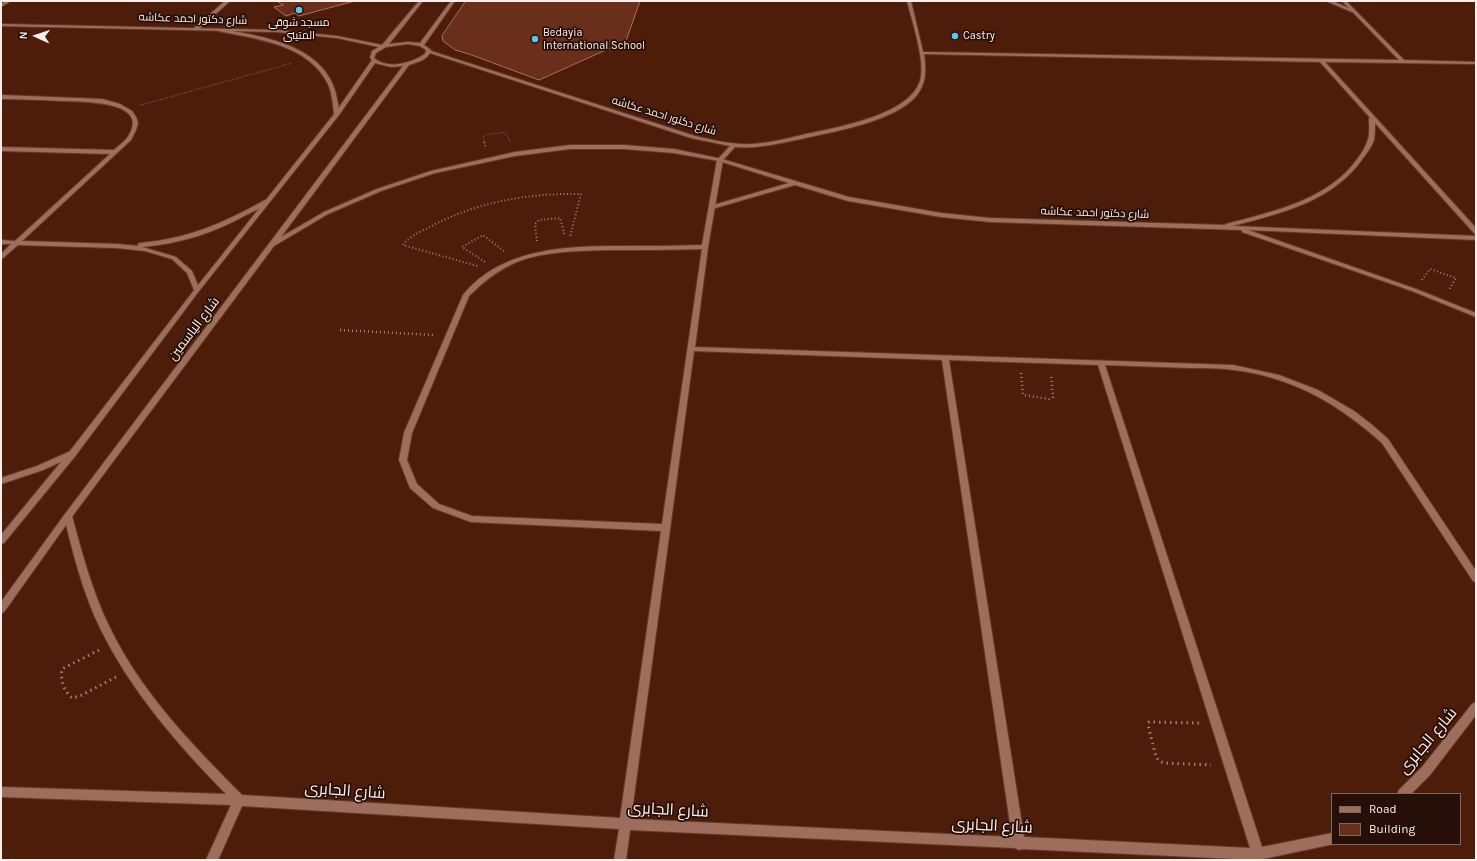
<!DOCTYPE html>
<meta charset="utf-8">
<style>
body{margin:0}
#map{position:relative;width:1477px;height:861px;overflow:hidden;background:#4e1d09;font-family:Karla,sans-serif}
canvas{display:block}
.frame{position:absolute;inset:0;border:2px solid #fef0ec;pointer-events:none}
.legend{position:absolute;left:1331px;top:793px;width:130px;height:52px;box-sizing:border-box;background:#260f08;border:1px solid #7c6963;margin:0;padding:5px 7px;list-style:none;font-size:12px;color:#fef0ec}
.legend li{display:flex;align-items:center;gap:8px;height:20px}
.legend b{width:20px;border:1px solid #7c6963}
.north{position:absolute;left:16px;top:16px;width:40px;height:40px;-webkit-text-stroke:3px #260f08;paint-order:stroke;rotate:273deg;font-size:11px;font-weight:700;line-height:16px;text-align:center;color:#fef0ec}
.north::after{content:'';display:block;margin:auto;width:14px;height:18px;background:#fef0ec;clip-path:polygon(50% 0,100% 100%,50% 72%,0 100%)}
</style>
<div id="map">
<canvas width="1477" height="861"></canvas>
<div class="frame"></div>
<ul class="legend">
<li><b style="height:5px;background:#9e6e5d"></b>Road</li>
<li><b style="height:11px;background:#692f1b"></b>Building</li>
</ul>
<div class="north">N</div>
</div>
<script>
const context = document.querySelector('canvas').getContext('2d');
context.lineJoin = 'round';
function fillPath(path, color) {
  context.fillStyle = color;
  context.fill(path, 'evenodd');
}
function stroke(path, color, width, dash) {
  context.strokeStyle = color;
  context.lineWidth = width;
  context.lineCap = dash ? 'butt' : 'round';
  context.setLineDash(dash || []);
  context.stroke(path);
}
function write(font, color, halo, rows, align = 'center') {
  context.font = font + ' Karla,Cairo,sans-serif';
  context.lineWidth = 3.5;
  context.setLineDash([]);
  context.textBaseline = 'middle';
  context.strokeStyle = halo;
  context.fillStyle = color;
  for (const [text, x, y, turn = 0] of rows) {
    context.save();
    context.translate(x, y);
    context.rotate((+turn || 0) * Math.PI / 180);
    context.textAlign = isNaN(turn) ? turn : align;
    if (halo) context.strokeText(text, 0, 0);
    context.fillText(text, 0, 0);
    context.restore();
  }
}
const building = new Path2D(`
 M277,1H355L299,16L295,13L286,16L274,7L283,5Z
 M466,1H640L626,41L539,80L469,54L455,50L443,41L442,36Z`);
const pathFar3 = new Path2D(`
 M141,105L292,63
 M485,143L483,137L485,135L505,132L510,142`);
const pathFar2 = new Path2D(`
 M484,142L486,148
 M537,241L535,224L539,220L560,218L565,236
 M485,262L462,247L483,235L504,251
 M477,266L403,245C409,237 419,232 428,228C475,202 528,193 581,194L570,237
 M1422,280L1430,269L1456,278L1449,290`);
const pathFar1 = new Path2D(`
 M340,330L434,335
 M1021,373L1023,395L1049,399L1053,397L1051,374`);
const path = new Path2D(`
 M99,650L62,669C60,680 64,691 72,698L80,696L116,677
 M1199,723L1149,722L1148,725L1156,757L1159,761L1164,763L1211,765`);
const service = new Path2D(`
 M6,1H11L1,7V4Z`);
const minor = new Path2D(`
 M225,1H230L198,30H194V28Z
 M907,1H911L923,52L1399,60L1342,1H1346L1404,60L1476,62V64L1325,62L1476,228V234L1474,233L1320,62L924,54C926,69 927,82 917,95C896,121 836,131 805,138C781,143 759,149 735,147L723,160L708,247L695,347L1233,365L1279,375L1318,390L1354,411L1371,424L1388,439L1476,571V582L1473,581L1382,443C1339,404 1292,377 1234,370C1220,368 1205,368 1191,368C1162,367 1134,366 1105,365L1262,847L1332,833V844H1334L1258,860L1022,849L1019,850L1015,848L630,830L626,860H614L619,829L242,806L218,860H206L231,805L1,797V787L226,794C177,744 131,691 100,628C83,593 73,554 64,516L65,514H71L72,516C82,553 92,591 109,626C140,691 191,744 242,795L620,818L661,531L471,522L433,508L410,488L399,460L404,433L463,295C503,246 571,246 629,246C653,246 678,246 702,245L717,160L730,146L691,138L427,52L431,51L695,136C713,140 732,145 752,144C769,143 786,139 802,135C834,128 909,116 920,81C926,62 912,21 907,1ZM702,249L662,524L472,516L439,504L417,484L407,460L412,433L469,296C484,281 499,269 519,261C547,251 577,251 607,250C638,250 670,250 702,249ZM694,351L942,360L1012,837L631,819ZM949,360L1098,365L1250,848L1024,837Z
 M220,29C262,36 324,45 336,94C337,101 340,109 339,115L334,114C333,104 332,93 328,84C308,44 257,39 218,31V30Z
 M1,95L102,99L120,104L132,111L136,117L138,123L136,130L131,140L22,241L117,244L138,246V244L140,243C187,239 224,223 265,200H269L270,201C264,207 254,211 246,215C214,233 179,244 142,247L176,257L192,271L200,290L197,292L194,290L187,273L172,259L145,251L117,248L18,245L3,258L1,259V254L11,244H1V240L15,241L110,154L1,151V147L114,150C118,146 124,142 127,138C154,100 81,102 62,101C42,100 21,99 1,99Z
 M73,450L77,453L76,455L43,470L1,484V478L37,466Z
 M1476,702V715L1430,775L1411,794H1397L1399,790L1422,767L1472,704Z`);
const tertiary = new Path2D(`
 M419,1H423L389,44L408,42L420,43L451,1H455L424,45L431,50C428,60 418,62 409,65L281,237L324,212L377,189L431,171L515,152L570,145H624L674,149L722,159L849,197L941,213L990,218L1225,225L1226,224C1272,212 1329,200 1358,158C1362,153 1366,146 1368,139C1370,133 1369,125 1369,118L1372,116L1375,118C1375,125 1375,133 1374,140C1372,146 1367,153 1363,158C1334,201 1280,214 1232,226L1476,236V240L1248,230L1416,289L1476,313V317L1412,291L1242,232V230L990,222L941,217L848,201L795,185L712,209L710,208V206L789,183L719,161L674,153L624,149H570L515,156L435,173L381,191L328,214L274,246L71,518L4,612L1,613V602L65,514L403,66L391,67L375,63L339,115L199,291L76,455L4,543L1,544V535L70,451L195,289L335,113L372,60L370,58L372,51L379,47L337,38L277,32L1,26V24L277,30L337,36L382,45ZM408,44L420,46L426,50L425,54C411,63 388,70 374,58L376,53L386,47Z
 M1326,1H1332L1356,11L1352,12Z`);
const markers = [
 [299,10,4,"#5cc7e7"],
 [955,36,4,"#5cc7e7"],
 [535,39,4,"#5cc7e7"]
];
const farStreetnames = [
 ["شارع دكتور احمد عكاشه",193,19,2],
 ["شارع دكتور احمد عكاشه",664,116,17],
 ["شارع دكتور احمد عكاشه",1095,213,2]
];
const farPoinames = [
 ["مسجد شوقى",299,23,"center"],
 ["المتينى",299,36,"center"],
 ["Bedayia",543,33],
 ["International School",543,46],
 ["Castry",963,36]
];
const streetNames = [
 ["شارع الياسمين",194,329,-53]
];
const nearStreetnames = [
 ["شارع الجابرى",1428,741,-50],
 ["شارع الجابرى",345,791,4],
 ["شارع الجابرى",668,810,3],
 ["شارع الجابرى",992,826,3]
];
fillPath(building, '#692f1b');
stroke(building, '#a96f5a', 1);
stroke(service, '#673b29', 2);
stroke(minor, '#673b29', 2);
stroke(tertiary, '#673b29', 2);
stroke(pathFar3, '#a08073', 1.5, [0.5, 2]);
stroke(pathFar2, '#a08073', 2, [1, 2.5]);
stroke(pathFar1, '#a08073', 2.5, [1, 3]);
stroke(path, '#a08073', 3, [1.5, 4]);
fillPath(service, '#9e6e5d');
fillPath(minor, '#9e6e5d');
fillPath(tertiary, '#9e6e5d');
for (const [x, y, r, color] of markers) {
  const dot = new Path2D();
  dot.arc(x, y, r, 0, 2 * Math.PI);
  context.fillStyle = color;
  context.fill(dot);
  stroke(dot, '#260f08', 1.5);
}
write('11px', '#fef0ec', '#260f08', farStreetnames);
write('11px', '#fef0ec', '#260f08', farPoinames, 'left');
write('13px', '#fef0ec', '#260f08', streetNames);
write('16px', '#fef0ec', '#260f08', nearStreetnames);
</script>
